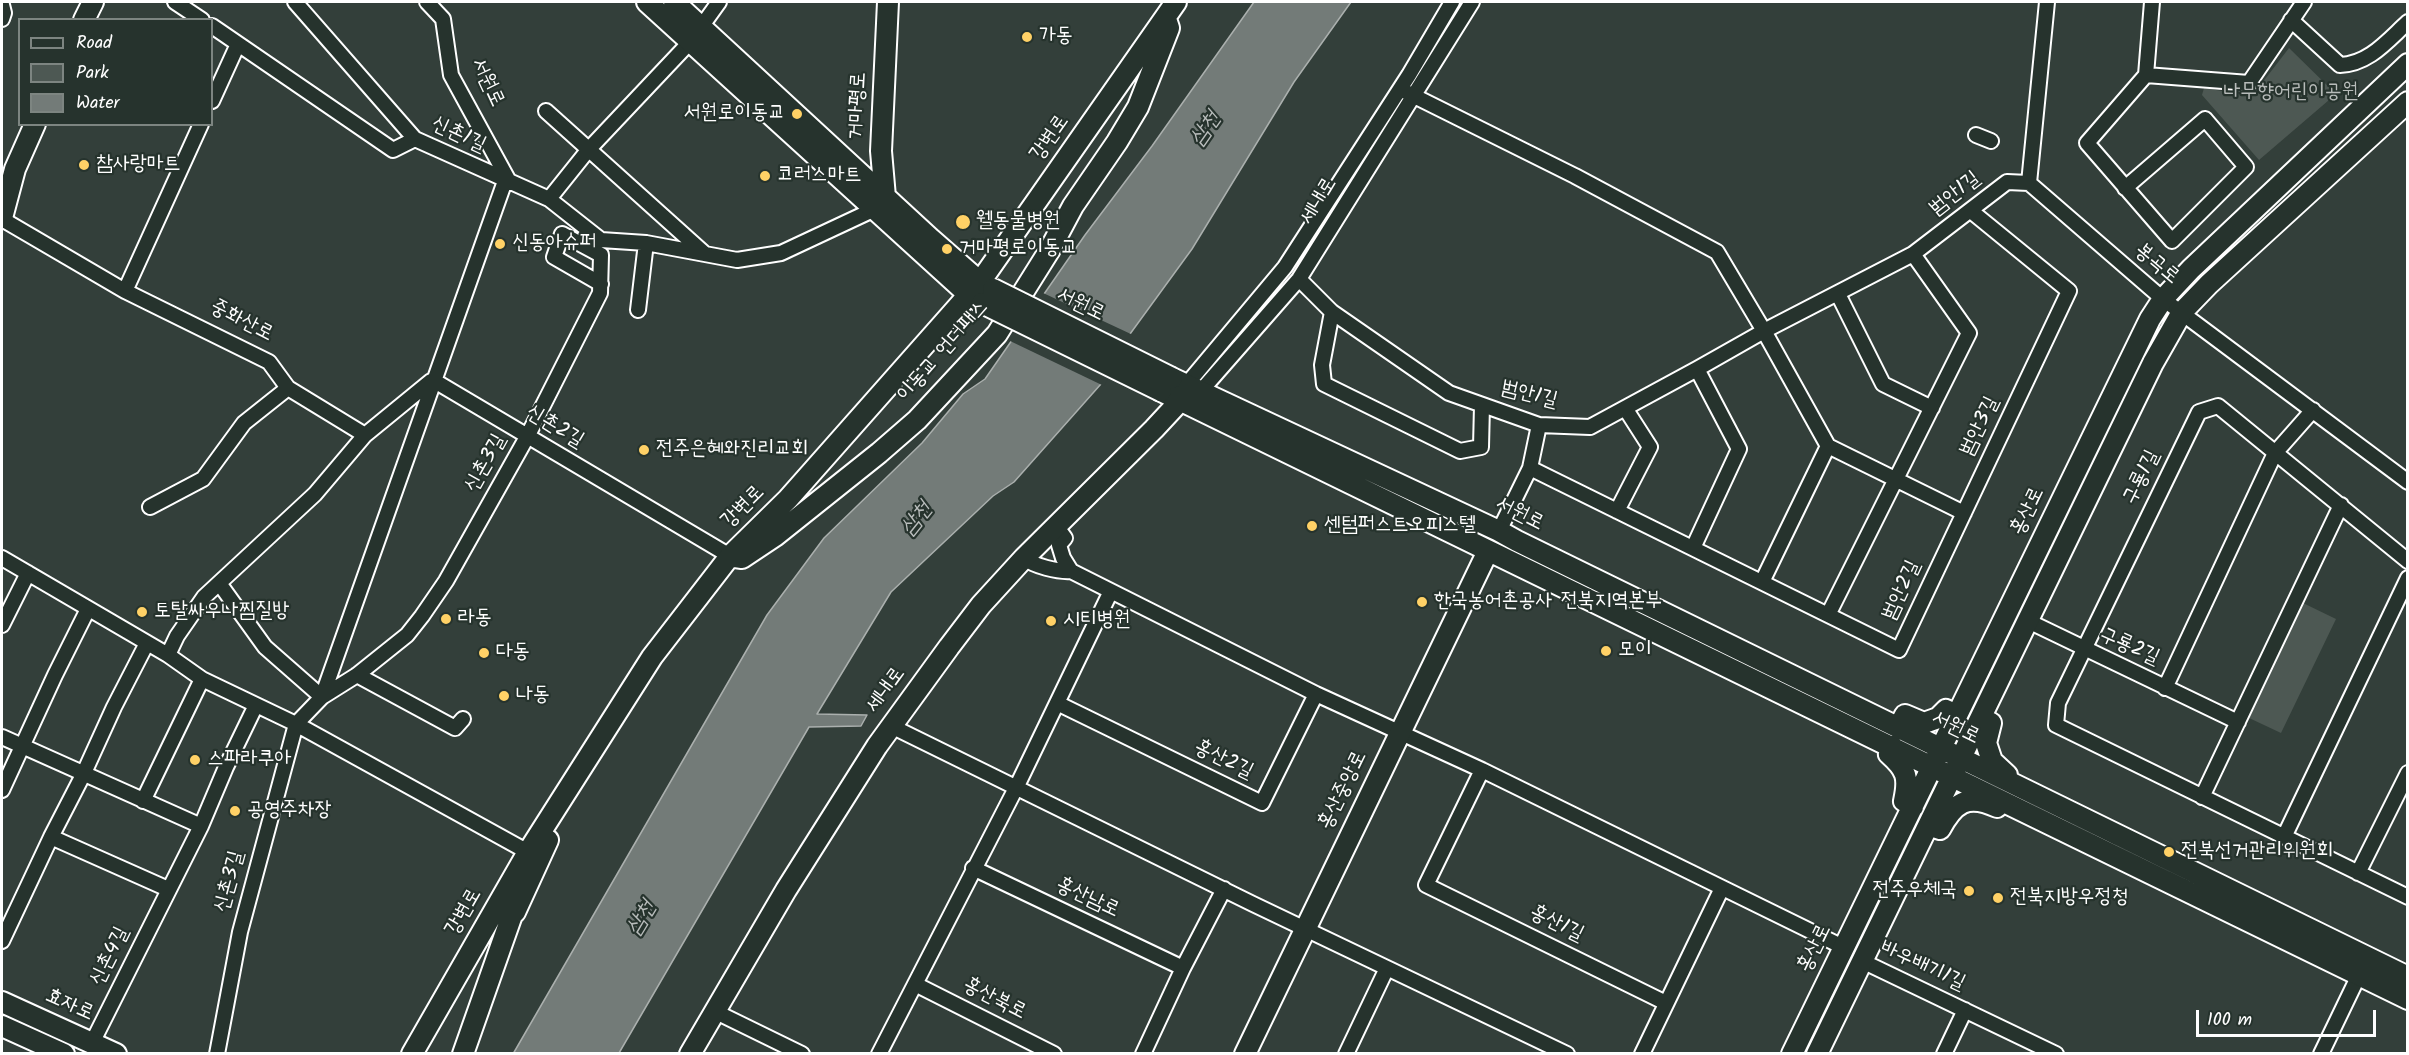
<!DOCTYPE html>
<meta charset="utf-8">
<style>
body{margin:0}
#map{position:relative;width:2409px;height:1055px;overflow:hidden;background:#333f3a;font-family:Kalam,sans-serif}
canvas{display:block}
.frame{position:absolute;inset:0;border:3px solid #fff;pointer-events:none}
.legend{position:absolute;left:18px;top:18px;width:195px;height:108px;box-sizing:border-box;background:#26332d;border:2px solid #7d8581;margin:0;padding:8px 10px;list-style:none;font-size:18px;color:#fff}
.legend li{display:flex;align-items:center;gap:12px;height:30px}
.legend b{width:30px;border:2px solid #7d8581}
.scale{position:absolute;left:2196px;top:1010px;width:180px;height:27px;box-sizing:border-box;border:3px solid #fff;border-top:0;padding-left:8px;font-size:18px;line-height:21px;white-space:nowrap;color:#fff;-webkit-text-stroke:4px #26332d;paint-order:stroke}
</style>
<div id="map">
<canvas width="2409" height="1055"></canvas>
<div class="frame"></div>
<ul class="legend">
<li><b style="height:8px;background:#26332d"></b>Road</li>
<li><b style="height:16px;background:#4d5853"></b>Park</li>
<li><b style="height:16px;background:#737b78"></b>Water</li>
</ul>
<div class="scale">100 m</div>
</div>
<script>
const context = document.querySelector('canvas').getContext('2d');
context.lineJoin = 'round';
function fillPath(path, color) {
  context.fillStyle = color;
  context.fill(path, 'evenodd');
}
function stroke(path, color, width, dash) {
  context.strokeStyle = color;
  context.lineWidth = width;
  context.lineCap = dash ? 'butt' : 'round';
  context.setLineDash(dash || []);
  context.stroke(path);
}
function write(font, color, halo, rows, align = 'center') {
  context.font = font + ' Kalam,"Poor Story",sans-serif';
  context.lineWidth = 4.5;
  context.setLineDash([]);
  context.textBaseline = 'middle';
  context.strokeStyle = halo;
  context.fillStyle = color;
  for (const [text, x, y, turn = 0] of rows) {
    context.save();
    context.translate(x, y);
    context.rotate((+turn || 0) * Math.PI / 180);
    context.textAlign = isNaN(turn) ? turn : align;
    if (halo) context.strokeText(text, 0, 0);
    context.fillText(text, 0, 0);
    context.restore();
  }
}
const green = new Path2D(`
 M2289,48L2336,94L2259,160L2202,95L2204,88L2252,96Z
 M2303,603L2336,619L2281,733L2247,717Z`);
const water = new Path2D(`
 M1254,2H1351L1294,82L1192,249L1130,334L1101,384L1014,482L993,496L891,592L817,714L867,715L861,726L809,727L619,1053L513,1054L767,615L824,538L922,443L963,394L985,379L1085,235L1152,146Z`);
const pier = new Path2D(`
 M1041,292L1133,335L1104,386L1008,340Z`);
const street = new Path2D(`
 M175,2L202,20
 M295,2L415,139L549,199L601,240L646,243L737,260L781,253L875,209
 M427,2L443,19L451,75L510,183
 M2047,2L2029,183L2163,299L2408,482
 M2,5L4,13L2,19
 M2291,20L2340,65C2369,64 2387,41 2408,22
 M212,26L393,150L415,139
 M2146,75L2249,83L2304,2
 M1400,89L1575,176L1717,252L1764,331L1828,446L1964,513
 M212,101L238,44
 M546,111L705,254
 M1976,135L1991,141
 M2125,188L2205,119L2246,167L2172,241L2087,143L2146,75L2152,2
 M549,199L589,149L691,41L719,2
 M2,219L125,291L269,362L288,388L244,423L203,479L150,507
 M1299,279L1332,312L1449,393L1539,425L1590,427L1697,369L1764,331L1913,254L2007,182L2029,183
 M125,291L201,124
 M1838,294L1883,384L1932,408
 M638,310L646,243
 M1332,312L1322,365L1324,384L1460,451L1481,447L1482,405
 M433,380L730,556
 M1187,384L1285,267L1409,75L1452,2
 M288,388L365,435
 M1200,392L1299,279L1472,2
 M1530,468L1899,650L2069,291L1971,211
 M1617,511L1650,447L1625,408
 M1057,527L1065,538L1059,545L1063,558L1071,571
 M1499,531L1530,468L1539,425
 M1693,548L1739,449L1697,369
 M2,558L168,655L202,679L296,724L528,852
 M1024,558C1034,566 1058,572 1071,571L1316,694L1482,770L1843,947
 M2408,561L2218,406L2199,412L2058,703L2056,725L2408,897
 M1762,582L1828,446
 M219,583L265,647L322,697L357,675L407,635L422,616L446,581L527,437L600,293L601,255L562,234L554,257L601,284
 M1828,615L1969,333L1913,254
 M2028,621L2238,722
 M2,625L28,573
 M168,655L177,636L204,597L315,494L365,435L431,381
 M357,675L455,728L463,719
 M2165,688L2275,453L2313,410
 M1057,703L1262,803L1316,694
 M891,726L1253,904L1567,1054
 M2,737L201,826
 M1482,770L1426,885L1666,1003
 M2,790L55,675L88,609
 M2202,797L2341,505
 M143,801L202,679
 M51,837L168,889
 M2284,837L2408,578
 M973,868L1183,968
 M2358,873L2408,773
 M2,941L51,837L83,775L114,707L147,643
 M1862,961L2056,1054
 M915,984L1054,1054
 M714,1011L802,1054
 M92,1043L201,826L226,767L256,705
 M217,1054L240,932L296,724L322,697L505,181
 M879,1054L1016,788L1111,591
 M1143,1054L1183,968L1224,889
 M1346,1054L1387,968
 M1642,1054L1722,888
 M1944,1054L1965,1010
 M2321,1054L2359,975`);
const secondary = new Path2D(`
 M647,2L968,294L979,301
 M674,2L931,239L980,282L990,288
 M84,20L93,2
 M881,202L885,197L881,151L888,2
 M2,218L15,169L35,124
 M1172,378L1499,531L1517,541L2408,977
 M1161,391L2408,999
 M735,557L742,558L775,536L879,453L917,420L997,334L1049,251L1073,206L1117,142L1138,107L1169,28L1167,22
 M1981,718L1991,723L1986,743L1992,761L2007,775
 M1898,728L1905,715L1924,723L1938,718L1946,710L1957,715
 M1892,746L1889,754C1907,770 1909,778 1904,801L1913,807
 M1937,828L1940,829C1954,803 1967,793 1997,807
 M512,915L515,912L548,840L545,839
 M2,1002L116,1054
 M2,1026L64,1054
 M412,1054L528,852L652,657L730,556L788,499L980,282L1176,2
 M463,1054L512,915L498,905
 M690,1054L786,890L877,746L949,647L981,605L1024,558L1154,429L1180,401L1184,391
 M1245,1054L1488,551
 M1792,1054L2150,319L2163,299L2191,269L2408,64
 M1817,1054L2153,363L2182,312L2209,284L2408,102`);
const secondaryBridge = new Path2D(`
 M993,289L1172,378
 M982,303L1161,391`);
const markers = [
 [1027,37,6,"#ffd166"],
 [797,114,6,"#ffd166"],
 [84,165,6,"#ffd166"],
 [765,176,6,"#ffd166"],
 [963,222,8,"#ffd166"],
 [500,244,6,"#ffd166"],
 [947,249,6,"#ffd166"],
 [644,450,6,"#ffd166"],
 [1312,526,6,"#ffd166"],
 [1422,602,6,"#ffd166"],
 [142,612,6,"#ffd166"],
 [446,619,6,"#ffd166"],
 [1051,621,6,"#ffd166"],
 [1606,651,6,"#ffd166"],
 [484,653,6,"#ffd166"],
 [504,696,6,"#ffd166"],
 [195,760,6,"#ffd166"],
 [235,811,6,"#ffd166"],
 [2169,852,6,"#ffd166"],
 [1969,891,6,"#ffd166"],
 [1998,898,6,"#ffd166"]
];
const poiNames = [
 ["가동",1039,37],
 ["서원로이동교",785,114,"right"],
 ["참사랑마트",96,165],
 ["코러스마트",777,176],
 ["웰동물병원",976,222],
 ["신동아슈퍼",512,244],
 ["거마평로이동교",959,249],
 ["전주은혜와진리교회",656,450],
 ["센텀퍼스트오피스텔",1324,526],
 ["한국농어촌공사 전북지역본부",1434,602],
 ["토탈싸우나찜질방",154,612],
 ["라동",458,619],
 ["시티병원",1063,621],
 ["모이",1618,651],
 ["다동",496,653],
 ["나동",516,696],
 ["스파라쿠아",207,760],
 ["공영주차장",247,811],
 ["전북선거관리위원회",2181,852],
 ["전주우체국",1957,891,"right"],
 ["전북지방우정청",2010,898]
];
const streetNames = [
 ["서원로",486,83,65],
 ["거마평로",859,106,-87],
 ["신촌1길",458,136,25],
 ["강변로",1051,139,-55],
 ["범안1길",1956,195,-38],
 ["세내로",1320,202,-59],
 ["봉곡로",2156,265,40],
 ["서원로",1080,306,26],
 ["중화산로",241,322,27],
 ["이동교 언더패스",944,352,-49],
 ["범안1길",1529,396,14],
 ["범안3길",1981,427,-64],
 ["신촌2길",554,428,31],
 ["신촌3길",487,464,-61],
 ["구룡1길",2143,478,-64],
 ["강변로",744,508,-45],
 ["홍산로",2029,512,-64],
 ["서원로",1519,515,27],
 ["범안2길",1903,591,-65],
 ["구룡2길",2129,648,24],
 ["세내로",887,691,-54],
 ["서원로",1955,729,26],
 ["홍산2길",1223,761,26],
 ["홍산중앙로",1344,791,-64],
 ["신촌3길",231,882,-75],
 ["홍산남로",1087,899,25],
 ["강변로",465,913,-60],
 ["홍산1길",1556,925,26],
 ["홍산로",1816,949,-64],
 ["신촌4길",111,957,-64],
 ["바우배기1길",1922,967,25],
 ["홍산북로",994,1000,27],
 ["효자로",69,1006,24]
];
const parkNames = [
 ["나무향어린이공원",2291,93]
];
const waterNames = [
 ["삼천",1207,130,-55],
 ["삼천",918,520,-51],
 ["삼천",643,919,-59]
];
fillPath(green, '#4d5853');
fillPath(water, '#737b78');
stroke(water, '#abb0ae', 1.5);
fillPath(pier, '#333f3a');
stroke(street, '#fff', 18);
stroke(secondary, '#fff', 24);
stroke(street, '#26332d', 14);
stroke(secondary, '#26332d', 20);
stroke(secondaryBridge, '#fff', 24, []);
stroke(secondaryBridge, '#26332d', 20);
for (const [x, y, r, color] of markers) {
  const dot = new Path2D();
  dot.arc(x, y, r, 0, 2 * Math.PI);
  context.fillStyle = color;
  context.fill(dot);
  stroke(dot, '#26332d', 2);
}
write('21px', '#fff', '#26332d', poiNames, 'left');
write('21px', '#fff', '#26332d', streetNames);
write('21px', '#b8bcba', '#26332d', parkNames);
write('italic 22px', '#b9bdbc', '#26332d', waterNames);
</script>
